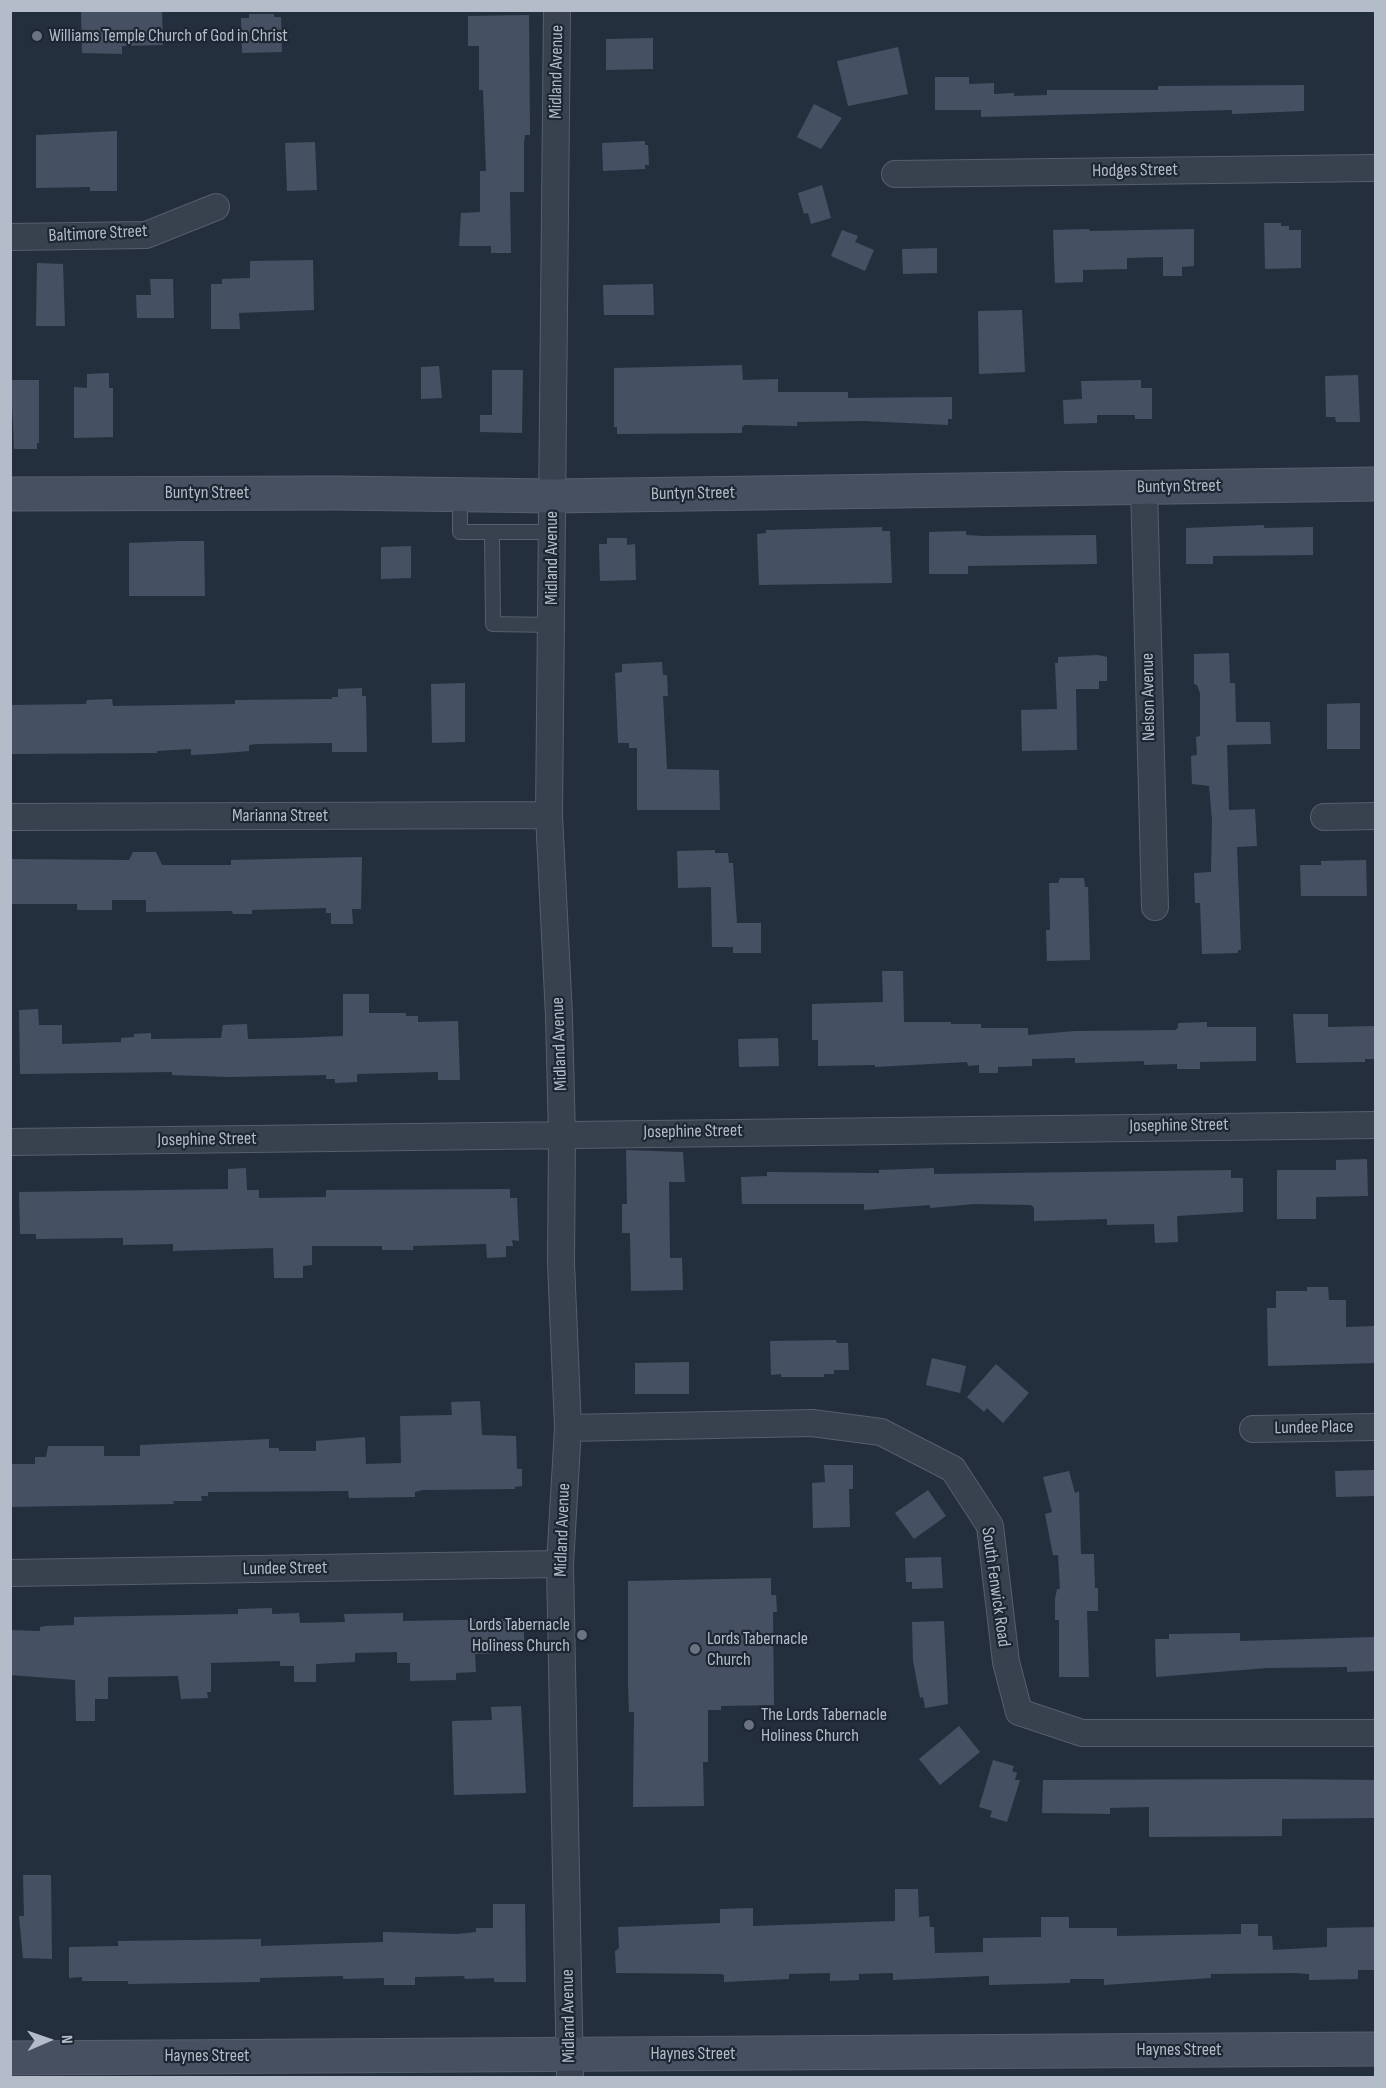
<!DOCTYPE html>
<style>
body{margin:0}
#map{position:relative;width:1386px;height:2088px;overflow:hidden;background:#242f3e;font-family:"Sofia Sans Condensed",sans-serif}
canvas{display:block}
.frame{position:absolute;inset:0;border:12px solid #b4bcc9;pointer-events:none}
.north{position:absolute;left:18px;top:2010px;width:60px;height:60px;-webkit-text-stroke:4px #1d2633;paint-order:stroke;rotate:88deg;font-size:16px;font-weight:700;line-height:24px;text-align:center;color:#b4bcc9}
.north::after{content:'';display:block;margin:auto;width:21px;height:27px;background:#b4bcc9;clip-path:polygon(50% 0,100% 100%,50% 72%,0 100%)}
</style>
<div id="map">
<canvas width="1386" height="2088"></canvas>
<div class="frame"></div>
<div class="north">N</div>
</div>
<script>
const context = document.querySelector('canvas').getContext('2d');
context.lineJoin = 'round';
function fillPath(path, color) {
  context.fillStyle = color;
  context.fill(path, 'evenodd');
}
function stroke(path, color, width, dash) {
  context.strokeStyle = color;
  context.lineWidth = width;
  context.lineCap = dash ? 'butt' : 'round';
  context.setLineDash(dash || []);
  context.stroke(path);
}
function write(font, color, halo, rows, align = 'center') {
  context.font = font + ' "Sofia Sans Condensed",sans-serif';
  context.lineWidth = 4.5;
  context.setLineDash([]);
  context.textBaseline = 'middle';
  context.strokeStyle = halo;
  context.fillStyle = color;
  for (const [text, x, y, turn = 0] of rows) {
    context.save();
    context.translate(x, y);
    context.rotate((+turn || 0) * Math.PI / 180);
    context.textAlign = isNaN(turn) ? turn : align;
    if (halo) context.strokeText(text, 0, 0);
    context.fillText(text, 0, 0);
    context.restore();
  }
}
const building = new Path2D(`
 M81,10H162L163,45L122,46V54L82,53Z
 M249,14H274V17H281L282,52L242,53L241,18H249Z
 M529,15L530,135H525L524,143V192H510L511,253H491V246H459L461,213L480,212V171H486L483,90H479V46H468V16Z
 M653,38V69L606,70V39Z
 M898,47L908,94L848,106L837,61Z
 M935,77H969V84L994,83V94L1014,93V96L1047,95V90H1158V86L1304,85V111L1232,114V110L1194,111L981,117V110H935Z
 M814,104L842,118L821,149L797,137Z
 M117,131V191H90V187L36,188V135Z
 M645,141V145H648L649,165H645V169L603,171L602,143Z
 M315,142L317,190L287,191L285,143Z
 M822,185L831,218L811,224L808,213L804,214L798,193Z
 M1264,223H1281V226H1289V230H1301V268L1265,269Z
 M1089,229L1090,231L1194,229V266L1182,267V276H1163V257L1127,258V269L1083,270V282L1055,283L1053,230Z
 M842,230L858,236L855,242L874,250L865,271L831,256Z
 M937,248V273L903,274L902,249Z
 M313,260L314,310L239,313L240,329H211V284H222V279L250,278V261Z
 M37,263L63,264L65,326H36Z
 M150,279H173L174,318H137L136,295H151Z
 M653,284L654,315H604L603,285Z
 M1022,310L1025,372L979,374L978,311Z
 M742,365L743,380L778,379V392H848V398L952,397V419H948V425L864,421L797,422V426L745,425L742,427V433L617,434V427H614V368Z
 M439,366L442,398L421,399V367Z
 M492,370H523L522,433L480,432V415H492Z
 M109,373V388H113V437L74,438V387L87,388V374Z
 M1358,375L1360,422H1336L1335,417H1326L1325,376Z
 M11,380H39V443H37V449H14Z
 M1141,380V388H1152V419H1135V415H1097V423L1064,424L1063,400L1082,399L1081,381Z
 M1264,525V528L1313,527V555L1213,556V564H1186V528Z
 M882,527V531H890L892,583L759,585L757,534L766,533V530Z
 M966,531V535L984,536L1096,535L1097,564L968,566V574H929V532Z
 M607,538H627V545L635,544L636,580L600,581L599,544H607Z
 M179,541H204L205,596H129V543Z
 M411,546V578L381,579V547Z
 M1229,653L1230,683H1235L1236,722H1270L1271,744L1227,745L1229,810L1255,809L1257,846L1237,847L1241,950H1238V953L1202,954L1200,903H1195L1194,873L1211,872L1212,820L1209,786L1192,784L1191,756L1197,755L1196,737L1200,736V693L1197,685L1194,684V654Z
 M1098,655L1107,657V681H1099V689H1076L1077,750L1022,751L1021,710L1057,709L1055,663H1058V657Z
 M662,662L663,675H667L668,696H663L667,769L719,770L720,810H637V748H629V743H618L615,673L622,672V664Z
 M465,683V742L432,743L431,684Z
 M362,688V696H366L367,752H332V743L256,744L249,745V751L212,754L191,755V749L157,751V753L10,754V705L86,704L87,700L112,699L113,706L235,704V700L332,699V697H338V689Z
 M1360,703V749H1327V704Z
 M715,850V853H728L729,863H733L737,923H761V953H733V947H712L711,887L678,888L677,851Z
 M133,852H156L162,865H231V860L362,857L361,909H352L353,924H331V913H326V908L252,910V914H233L232,911L146,912V900H112V910H77V904H10V859L129,860Z
 M1366,860L1367,896H1301L1300,865H1321V861Z
 M1060,878H1084L1085,887H1088L1090,960L1047,961L1046,930H1050L1049,883H1058Z
 M882,971H903L904,1022H951V1024H981V1028H1028V1035L1075,1031L1175,1030L1178,1028V1023L1207,1022V1027H1256V1061L1200,1062V1069H1177V1064L1144,1065V1061L1075,1063V1058L1032,1059V1066L998,1067V1073H979V1065L968,1066L967,1062L875,1067V1065L818,1066V1040H812V1004L883,1002Z
 M343,994H369V1013H406V1016H418V1022L458,1021L460,1080H438V1072L357,1074V1082L335,1083V1079H326V1075L230,1077L172,1075V1072L20,1074L19,1010L38,1009L39,1025H62V1044L121,1042V1038L134,1037V1034L151,1033V1039L221,1038L223,1025L247,1024L248,1039L295,1038L343,1036Z
 M1293,1014H1328V1027L1375,1026L1376,1059H1365V1062L1296,1063Z
 M778,1038L779,1066L739,1067L738,1039Z
 M626,1150L683,1152L685,1182H669L670,1258H682L683,1290L631,1291L630,1233H622V1204H627Z
 M1367,1159L1368,1196L1316,1197V1219H1277V1170H1336V1160Z
 M246,1168L247,1190H259V1198L326,1197V1190L510,1189V1198H517L519,1241L512,1240L513,1246H506V1257L487,1258L486,1244L413,1246V1250H382V1246H312V1265L303,1266V1278H274L273,1248L173,1251V1244L123,1245V1238L36,1239V1234H20L19,1192L228,1189V1169Z
 M934,1168V1174L1231,1170V1178H1243V1212L1177,1216L1178,1242L1155,1243L1154,1224L1107,1225V1219L1034,1221V1208L1031,1205L974,1204L930,1208V1205L864,1210V1204H742L741,1177L767,1176V1172L879,1173V1170Z
 M1307,1287H1328L1329,1300H1346V1327L1376,1326V1363L1268,1366L1267,1308H1276V1291H1307Z
 M836,1340L837,1343H848L849,1370H834V1374H824V1377H781V1374L771,1375L770,1341Z
 M932,1358L966,1366L960,1393L926,1385Z
 M689,1362V1394H635V1363Z
 M996,1364L1029,1393L1003,1423L987,1408L984,1412L967,1397Z
 M480,1401L482,1435L516,1436L517,1469H522V1486L515,1487V1489L423,1490L415,1492V1497L349,1498L348,1491L208,1492V1496H201L202,1501H173L174,1504L10,1507V1464H35V1457H46L48,1446H104V1456H140V1445L269,1439V1448H279V1451H316V1441L365,1437L366,1464L401,1463L400,1416L452,1415L451,1402Z
 M824,1465H853V1489H849L850,1527L813,1528L812,1483L825,1482Z
 M1374,1470L1375,1496L1336,1497L1335,1471Z
 M1069,1471L1075,1493L1079,1491L1081,1554H1094L1095,1588H1098V1611H1087L1089,1677H1059V1620H1055V1599L1057,1589H1060L1058,1555H1053L1045,1514L1052,1512L1043,1477Z
 M928,1490L946,1516L914,1539L895,1513Z
 M941,1557L943,1588L912,1589V1582H906L905,1558Z
 M771,1578V1595H776L777,1612H773L774,1705L721,1706V1710H708V1762H703L704,1806L633,1807L634,1712H629L628,1686V1581Z
 M272,1608V1614L299,1613L300,1623L345,1622L344,1614L403,1613V1621L509,1619L513,1621V1625H524V1652L475,1654L476,1672L456,1673V1680L410,1681V1663H397V1652L355,1653V1662L316,1664V1682H294V1666H280V1661L211,1663V1692H207L208,1698L181,1699L178,1676L108,1677V1699H95V1721H76L75,1680L10,1675V1630L40,1631V1627L46,1626L74,1625V1617L238,1614V1609Z
 M944,1621L948,1704L925,1708L923,1697L920,1698L913,1661L912,1622Z
 M1240,1633V1641L1376,1637V1671L1347,1672V1667L1267,1668L1156,1677L1155,1639H1169V1634Z
 M521,1706L526,1793L454,1795L452,1721L492,1720L491,1707Z
 M959,1726L980,1752L940,1785L919,1759Z
 M993,1760L1014,1766L1012,1771L1017,1773L1015,1780H1020L1007,1822L990,1817L992,1811L979,1807Z
 M1271,1779L1376,1780V1818L1282,1819V1836L1149,1837V1807L1110,1808V1814L1042,1813L1043,1780Z
 M23,1875H51L52,1959L23,1958L19,1916H24Z
 M895,1889H918L919,1917L929,1916L930,1927H934L935,1953L983,1952V1938L1041,1937V1917H1069V1928H1117V1936L1241,1934V1924H1258V1936H1272L1273,1950L1327,1947V1928L1376,1927V1970H1358V1979L1309,1980V1974L1296,1973L1211,1974V1978L1104,1985V1979H1070V1983L989,1985V1976L893,1980V1973L859,1974V1980L830,1981V1973L789,1974V1979L724,1982V1975L721,1974L616,1973L615,1951L619,1948L618,1927L720,1923V1909L753,1908V1926L895,1921Z
 M493,1904H525L526,1982H494V1978L465,1979L464,1976L415,1977V1985H384V1978L343,1979V1976L260,1978V1982L128,1984V1981H82V1977L69,1978V1947L118,1946V1941L261,1939V1946L383,1942V1932L457,1934L476,1932V1928H493Z`);
const lane = new Path2D(`
 M460,495V532H552
 M492,532L493,624L551,625`);
const street = new Path2D(`
 M557,10L549,815L559,1016L562,1137L561,1263L568,1428L560,1564L570,2078
 M895,174L1376,168
 M10,237L146,235L216,207
 M1144,488L1155,907
 M10,817L549,815
 M1324,817L1376,816
 M10,1142L1376,1125
 M568,1428L812,1423L881,1432L953,1469L990,1526L1006,1662L1019,1712L1082,1733H1376
 M1253,1429L1376,1427
 M10,1573L560,1564`);
const secondary = new Path2D(`
 M10,494L338,493L552,496L1376,484
 M10,2058L1376,2049`);
const markers = [
 [37,36,6,"#6b7280"],
 [582,1635,6,"#6b7280"],
 [695,1649,6,"#6b7280"],
 [749,1725,6,"#6b7280"]
];
const poiNames = [
 ["Williams Temple Church of God in Christ",49,36],
 ["Lords Tabernacle",570,1625,"right"],
 ["Holiness Church",570,1646,"right"],
 ["Lords Tabernacle",707,1639],
 ["Church",707,1660],
 ["The Lords Tabernacle",761,1715],
 ["Holiness Church",761,1736]
];
const streetNames = [
 ["Midland Avenue",557,72,-89],
 ["Hodges Street",1135,171,-1],
 ["Baltimore Street",98,234,-3],
 ["Buntyn Street",1179,487,-1],
 ["Buntyn Street",207,493],
 ["Buntyn Street",693,494,-1],
 ["Midland Avenue",552,558,-90],
 ["Nelson Avenue",1149,697,-91],
 ["Marianna Street",280,816],
 ["Midland Avenue",560,1044,-92],
 ["Josephine Street",1179,1126,-1],
 ["Josephine Street",693,1132,-1],
 ["Josephine Street",207,1140,-1],
 ["Lundee Place",1314,1428,-1],
 ["Midland Avenue",563,1530,-88],
 ["Lundee Street",285,1569,-1],
 ["South Fenwick Road",995,1587,82],
 ["Midland Avenue",569,2016,-91],
 ["Haynes Street",1179,2050],
 ["Haynes Street",693,2054],
 ["Haynes Street",207,2056]
];
fillPath(building, '#455162');
stroke(lane, '#565f6c', 16);
stroke(street, '#565f6c', 28);
stroke(secondary, '#565f6c', 35);
stroke(lane, '#38414e', 14);
stroke(street, '#38414e', 26);
stroke(secondary, '#465061', 33);
for (const [x, y, r, color] of markers) {
  const dot = new Path2D();
  dot.arc(x, y, r, 0, 2 * Math.PI);
  context.fillStyle = color;
  context.fill(dot);
  stroke(dot, '#1d2633', 2);
}
write('18px', '#b4bcc9', '#1d2633', poiNames, 'left');
write('18px', '#b4bcc9', '#1d2633', streetNames);
</script>
